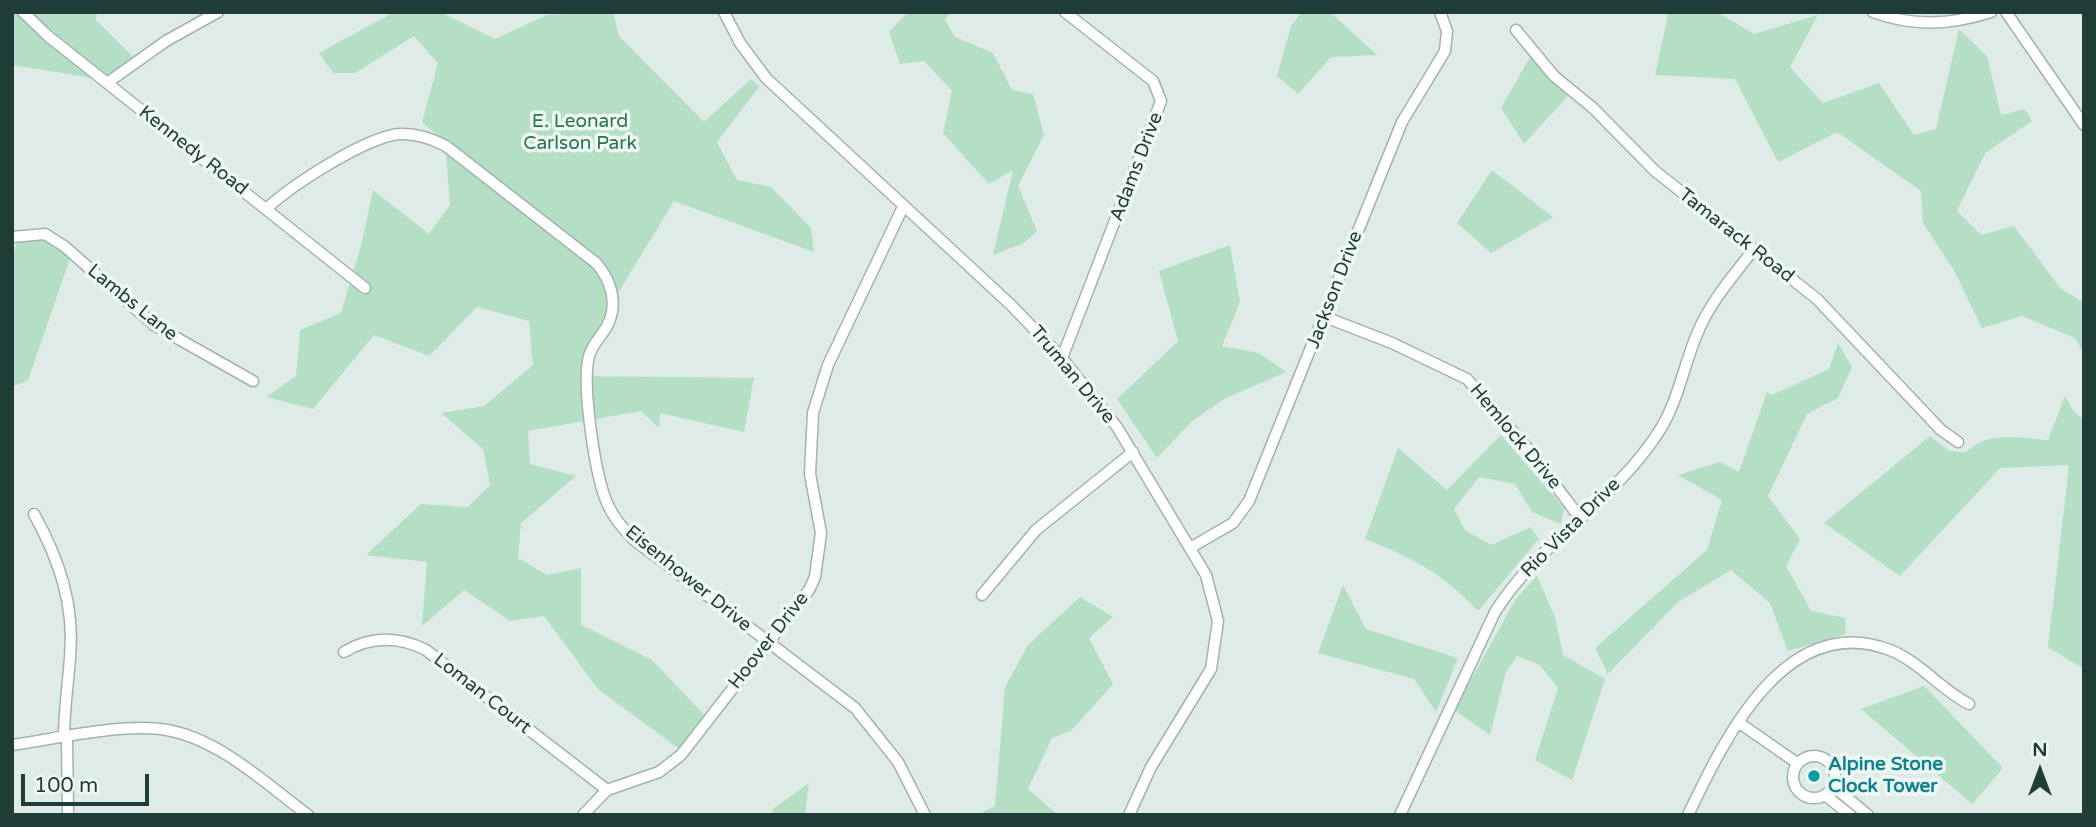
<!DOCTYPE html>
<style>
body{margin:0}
#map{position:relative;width:2096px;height:827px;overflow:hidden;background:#dfebe7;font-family:"Varela Round",sans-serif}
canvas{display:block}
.frame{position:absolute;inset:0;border:14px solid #1f3c37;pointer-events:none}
.north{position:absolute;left:2005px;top:736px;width:70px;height:70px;-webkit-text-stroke:5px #eff8f4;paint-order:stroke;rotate:0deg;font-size:19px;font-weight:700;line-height:28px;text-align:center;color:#1f3c37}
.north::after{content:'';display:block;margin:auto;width:24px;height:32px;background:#1f3c37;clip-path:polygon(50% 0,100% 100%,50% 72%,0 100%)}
.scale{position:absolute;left:21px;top:774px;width:128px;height:32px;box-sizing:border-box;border:4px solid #1f3c37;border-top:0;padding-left:9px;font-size:21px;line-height:24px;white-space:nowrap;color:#1f3c37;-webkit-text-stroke:5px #eff8f4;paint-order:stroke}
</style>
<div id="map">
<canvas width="2096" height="827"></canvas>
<div class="frame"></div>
<div class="north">N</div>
<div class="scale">100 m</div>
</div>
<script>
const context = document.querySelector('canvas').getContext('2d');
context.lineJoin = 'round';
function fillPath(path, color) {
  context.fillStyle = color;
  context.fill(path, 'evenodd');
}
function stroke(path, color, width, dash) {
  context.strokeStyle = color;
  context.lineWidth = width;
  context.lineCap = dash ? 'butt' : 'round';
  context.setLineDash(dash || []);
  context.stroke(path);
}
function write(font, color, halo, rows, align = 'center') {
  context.font = font + ' "Varela Round",sans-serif';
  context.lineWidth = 7;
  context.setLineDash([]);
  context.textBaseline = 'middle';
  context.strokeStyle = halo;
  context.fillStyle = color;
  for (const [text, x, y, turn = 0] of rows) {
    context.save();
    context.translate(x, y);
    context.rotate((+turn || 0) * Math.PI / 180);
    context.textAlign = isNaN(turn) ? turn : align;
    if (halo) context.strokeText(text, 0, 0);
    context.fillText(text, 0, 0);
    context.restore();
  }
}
const green = new Path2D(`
 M12,12H97L96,20L133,57L105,80L12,65Z
 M394,12H440L495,39L547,15L613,12L619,36L704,122L751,79L759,87L717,142L737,180L771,187L811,228L814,252L674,201L615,298L587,376L754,378L744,432L660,413L659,428L641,411L528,431L530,464L576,476L521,523L518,558L547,575L581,568V625L652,660L707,718L682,751L598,689L544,616L510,621L464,590L422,626L427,562L366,555L421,504L468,507L490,485L483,449L441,413L484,406L533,365L529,321L477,307L429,356L374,335L313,409L266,397L296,376L300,330L341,313L361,246L373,190L429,234L450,205L445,142L422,122L438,63L414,36L355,73H333L319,53Z
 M908,12H950L945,20L955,37L993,53L1012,90L1033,94L1044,135L1018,186L1037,231L1024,243L993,255L1013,170L989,184L943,133L952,91L924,61L900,64L889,32Z
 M1302,12H1330L1377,55L1331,57L1298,94L1277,76L1291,26Z
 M1666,12H1717L1754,34L1818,15L1790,67L1823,103L1879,83L1914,135L1936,129L1959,29L1987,56L2001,115L2025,109L2032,121L1985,153L1957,211L1981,235L2014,226L2060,288L2084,303V354L2075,338L2022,316L1982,328L1955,272L1923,223L1921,191L1837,132L1778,162L1735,79L1655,75L1668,15Z
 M1530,57L1568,96L1524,144L1501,108Z
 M1492,170L1553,217L1491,253L1457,223Z
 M19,233L47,234L71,256L28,380L12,387V261Z
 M1230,245L1240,302L1222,346L1259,353L1286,372L1224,399L1191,422L1157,458L1117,399L1178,341L1159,271Z
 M1838,343L1852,367L1838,398L1807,414L1768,496L1800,539L1786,566L1811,611L1845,618L1846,634L1788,651L1770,603L1731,570L1678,602L1608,674L1595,648L1707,550L1722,500L1678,475L1720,462L1739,472L1767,392L1772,395L1829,369Z
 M2065,396L2074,412L2084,420V669L2048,647L2069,465L2000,468L1900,576L1824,523L1930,436L1949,451L1966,452C1988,430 2019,438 2048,440Z
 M1501,435L1564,508L1561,524L1532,512L1515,484L1479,477L1454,509L1465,530L1491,545L1531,527L1539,539L1478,611C1441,572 1414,559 1365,539L1398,448L1447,490Z
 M1537,576L1555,617L1563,655L1605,679L1572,780L1535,760L1558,688L1540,665L1517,656L1506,672L1490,735L1454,710L1516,599Z
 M1343,585L1366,629L1458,658L1436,712L1414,679L1318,653Z
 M1080,597L1113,617L1089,638L1113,684L1072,730L1052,738L1028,789L1058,815H977L995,806L1005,687L1028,645Z
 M1924,686L2003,768L1972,804L1861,709Z
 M809,783L805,815H771L773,809Z`);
const street = new Path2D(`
 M23,12L48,36L365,288
 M724,12L740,43L766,78L1011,305L1062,358L1117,427L1206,575L1218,621L1211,669L1151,767L1129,815
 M1873,12C1914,27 1950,25 1991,12
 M2006,12L2084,125
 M1516,30L1554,76L1593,108L1655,171L1817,299L1941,430L1958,442
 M107,83L166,41L218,12
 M266,209C292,185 364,138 399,134C416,133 431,138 446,146L596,263C612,281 619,306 606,328C599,339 590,347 588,361C583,390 595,478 608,505C614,518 623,529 633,539L855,708L898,762L925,815
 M12,237L45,234L64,246L154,325L253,381
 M1325,317L1392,343L1467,379L1529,450L1580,518
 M1062,358L1161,101L1153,81L1065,12
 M34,514C59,559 75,605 70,658C68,685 64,710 64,738
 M1190,548L1233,523L1249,501L1402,122L1445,51L1447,31L1440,12
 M982,595L1036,530L1133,452
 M344,652C371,636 398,636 426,650L607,790
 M1738,722L1797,763
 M67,738L68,815
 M12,745C55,739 126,722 167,730C219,739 266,784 308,815
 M1793 777a21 21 0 1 1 42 0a21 21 0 1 1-42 0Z
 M1833,786L1868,815
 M1825,795L1850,815
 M583,815L607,790L659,772L681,755L809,590L815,577L821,533L810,474L813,413L828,365L903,207
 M1400,815L1495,612C1538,543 1614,501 1658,433C1678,403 1683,367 1697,334C1710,302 1733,276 1754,249
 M1688,815C1724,740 1785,610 1890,650C1920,662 1941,690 1969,704`);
const markers = [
 [1814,776,7,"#0f9aa8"]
];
const parkNames = [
 ["E. Leonard",580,122],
 ["Carlson Park",580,144]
];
const streetNames = [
 ["Kennedy Road",193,151,38],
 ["Adams Drive",1137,167,-69],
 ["Tamarack Road",1736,236,38],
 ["Jackson Drive",1335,290,-69],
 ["Lambs Lane",132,303,39],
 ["Truman Drive",1072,375,50],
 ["Hemlock Drive",1515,437,50],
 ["Rio Vista Drive",1571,528,-45],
 ["Eisenhower Drive",688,579,39],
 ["Hoover Drive",769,641,-52],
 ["Loman Court",482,694,38]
];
const cultureNames = [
 ["Alpine Stone",1828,765],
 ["Clock Tower",1828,787]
];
fillPath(green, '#b5dfc4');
stroke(street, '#a2b3af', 13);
stroke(street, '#fff', 10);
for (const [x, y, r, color] of markers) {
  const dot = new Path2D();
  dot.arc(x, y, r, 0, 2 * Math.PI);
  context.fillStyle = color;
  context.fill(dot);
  stroke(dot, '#eff8f4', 2.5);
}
write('19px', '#26764c', '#eff8f4', parkNames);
write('19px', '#1f3c37', '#eff8f4', streetNames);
write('bold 19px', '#0d838f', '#eff8f4', cultureNames, 'left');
</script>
